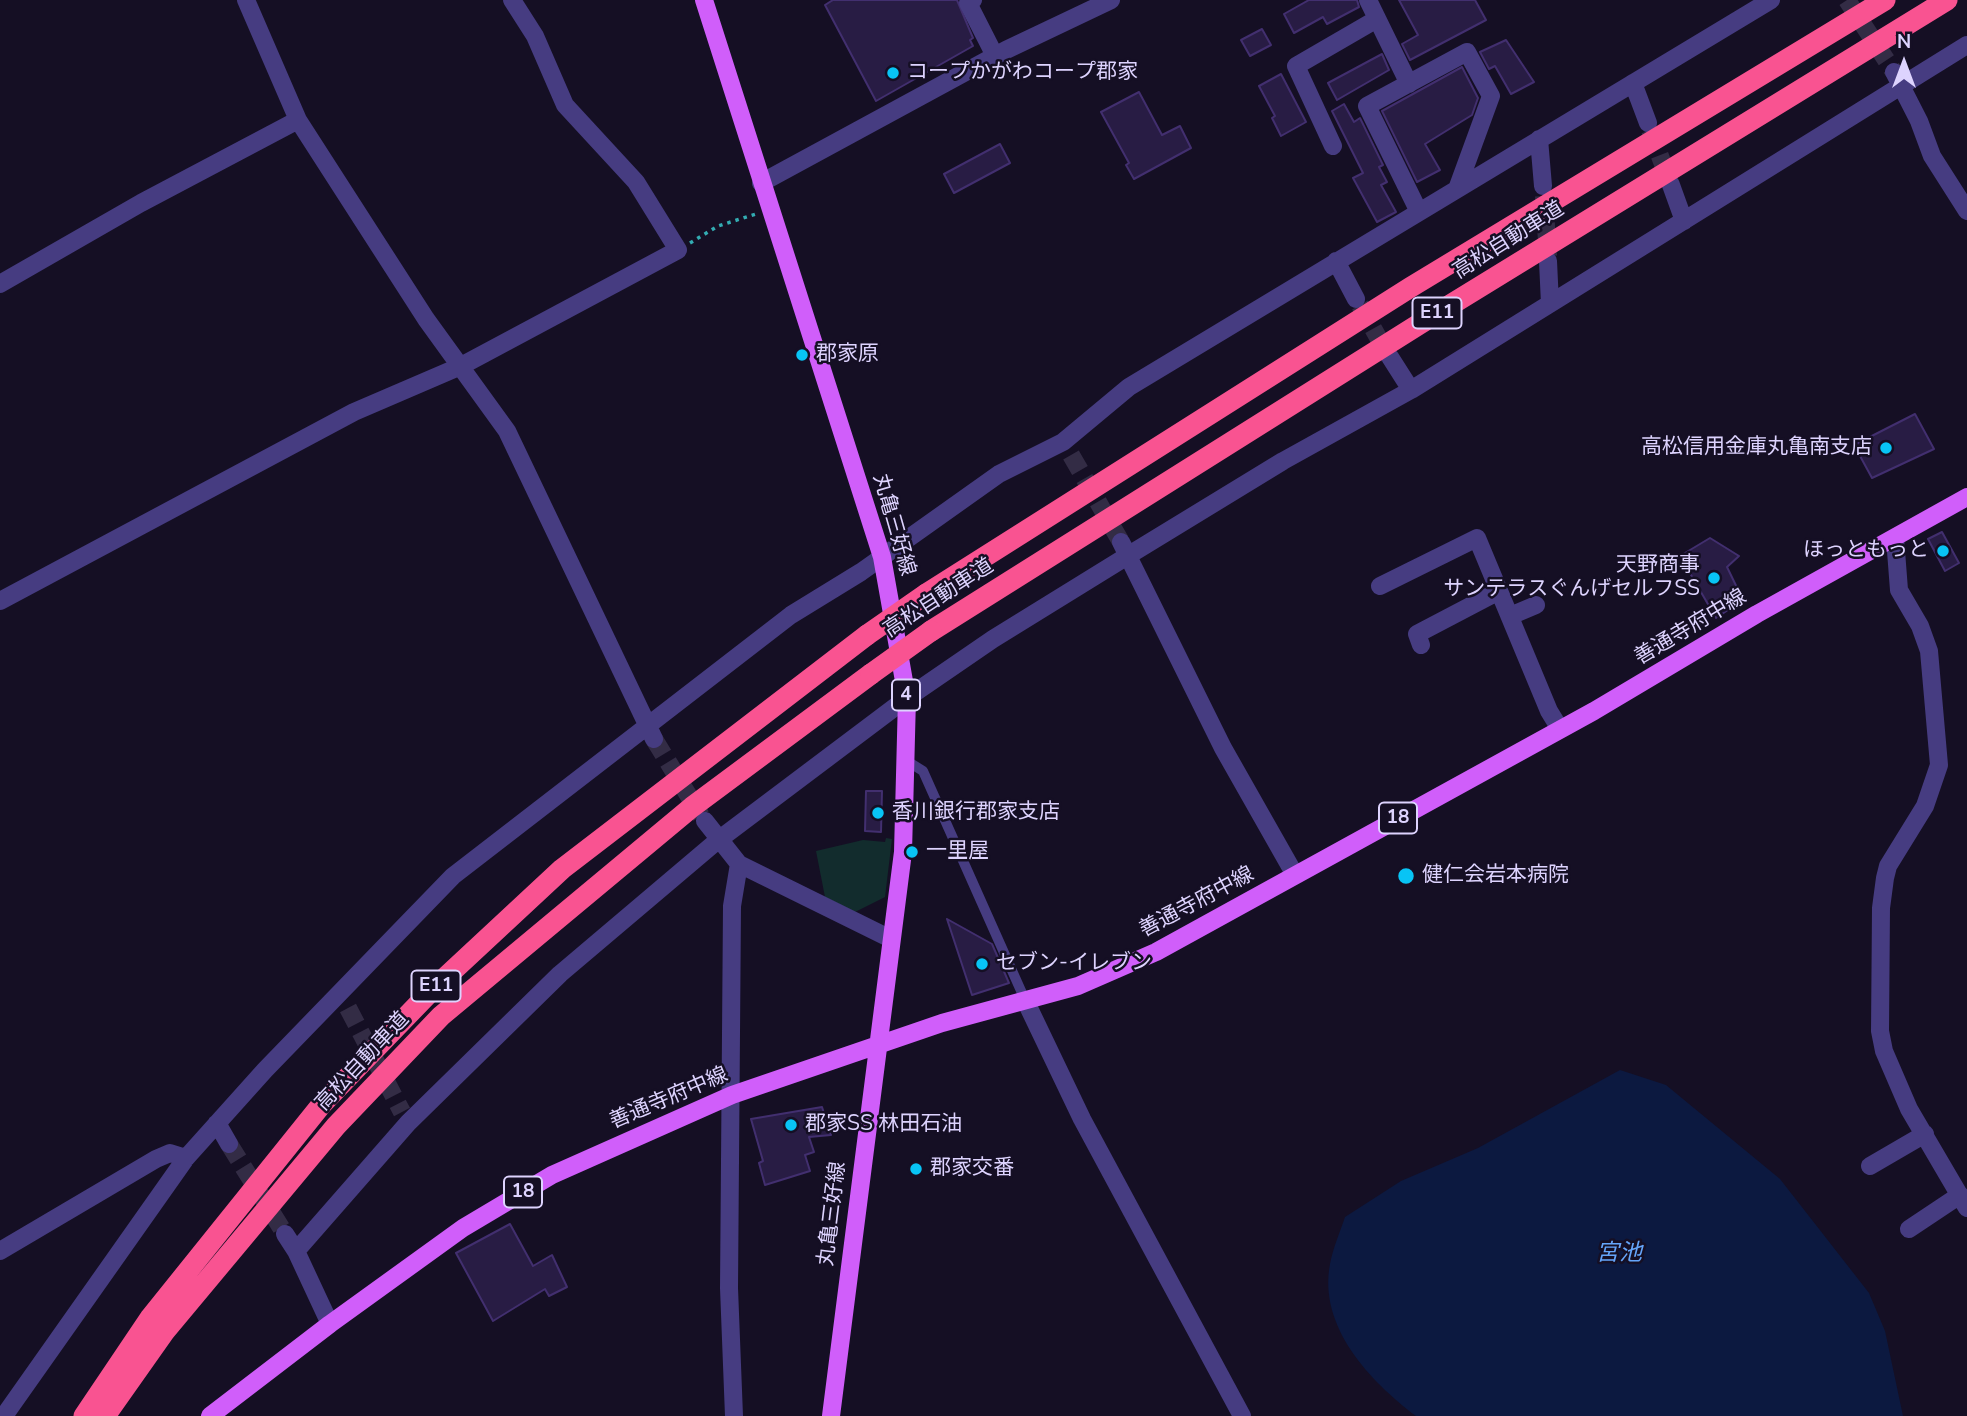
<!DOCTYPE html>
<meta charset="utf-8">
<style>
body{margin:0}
#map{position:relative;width:1967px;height:1416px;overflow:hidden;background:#150f24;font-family:"Nunito Sans",sans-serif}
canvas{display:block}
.north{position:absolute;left:1869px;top:28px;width:70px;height:70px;-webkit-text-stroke:5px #150f24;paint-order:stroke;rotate:0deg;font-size:19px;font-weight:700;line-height:28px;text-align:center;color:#ddd3fe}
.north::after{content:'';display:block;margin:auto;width:24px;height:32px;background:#ddd3fe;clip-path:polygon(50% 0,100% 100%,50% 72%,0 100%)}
</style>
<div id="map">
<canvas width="1967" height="1416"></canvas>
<div class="north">N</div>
</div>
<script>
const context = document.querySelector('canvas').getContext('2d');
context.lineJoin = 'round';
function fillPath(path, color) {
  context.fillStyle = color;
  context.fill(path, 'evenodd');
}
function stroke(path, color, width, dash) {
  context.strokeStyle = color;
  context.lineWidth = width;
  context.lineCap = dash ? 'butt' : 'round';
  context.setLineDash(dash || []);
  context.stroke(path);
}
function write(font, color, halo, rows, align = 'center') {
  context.font = font + ' "Nunito Sans","Noto Sans JP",sans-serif';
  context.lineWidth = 5;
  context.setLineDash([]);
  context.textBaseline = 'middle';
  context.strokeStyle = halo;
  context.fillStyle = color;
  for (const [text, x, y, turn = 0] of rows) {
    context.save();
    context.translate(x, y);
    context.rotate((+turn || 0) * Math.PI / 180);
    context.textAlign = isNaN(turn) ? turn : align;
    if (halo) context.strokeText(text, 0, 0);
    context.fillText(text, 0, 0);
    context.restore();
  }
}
const green = new Path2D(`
 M886,838L892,839L885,897L855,912L825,897L816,851L863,840L885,842Z`);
const water = new Path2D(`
 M1620,1070L1666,1085L1780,1179L1869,1293L1885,1331L1903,1416H1416C1370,1381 1318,1327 1330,1264C1333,1248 1340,1232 1345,1217L1401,1181L1478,1148Z`);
const building = new Path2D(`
 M833,0H957L973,38L970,40L973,46L876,101L825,5Z
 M1309,0H1357L1359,7L1327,24L1323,17L1294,33L1284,14Z
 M1399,0H1475L1486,20L1410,60L1402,44L1418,35Z
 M1262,29L1271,45L1250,56L1241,40Z
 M1506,40L1534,82L1511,94L1495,66L1489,69L1480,52Z
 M1382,54L1389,70L1337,100L1328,83Z
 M1462,67L1478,98L1472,115L1425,144L1440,170L1417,182L1382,111Z
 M1281,74L1306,122L1281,136L1272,118L1275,116L1259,86Z
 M1139,92L1162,135L1180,126L1191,148L1134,179L1126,165L1129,163L1101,112Z
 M1344,104L1354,122L1360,118L1383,165L1379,167L1387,182L1381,185L1396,212L1377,222L1353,178L1363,173L1332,111Z
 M1000,144L1010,163L954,193L944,174Z
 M1915,414L1934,449L1872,478L1854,445Z
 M1942,532L1959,563L1945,571L1928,539Z
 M1710,538L1739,556L1727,567L1743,600L1716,618L1680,556Z
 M866,791H882L881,832L865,831Z
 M947,919L992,944L1009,983L972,995Z
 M822,1107L831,1135L809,1137L814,1152L805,1155L810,1171L765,1185L759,1163L763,1161L751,1119Z
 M510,1224L533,1266L552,1255L567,1287L549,1296L545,1289L493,1321L456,1253Z`);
const streetTunnel = new Path2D(`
 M1847,0L1894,72
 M1650,130L1671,185
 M1544,196L1548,256
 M1360,305L1389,357
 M1071,455L1121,542
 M654,739L701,816
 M348,1008L402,1112
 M229,1144L285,1234`);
const path = new Path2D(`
 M690,243L718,226L756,214`);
const lane = new Path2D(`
 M907,761L923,771L1026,1002`);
const street = new Path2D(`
 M246,0L298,120L426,319L507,431L654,739
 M973,0L968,3L995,56
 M1368,0L1409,84
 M1894,72L1919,121L1932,156L1967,211
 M1633,83L1648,123
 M1539,139L1543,186
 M1333,146L1296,66L1377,19
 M761,183L1006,50L1111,0
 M1671,185L1684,221
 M1419,212L1367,106L1467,52L1491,96L1457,189
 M1336,261L1356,299
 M1548,261L1550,304
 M0,284L141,203L298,120
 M1390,357L1411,390
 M1895,538L1899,590L1920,626L1929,651L1939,765L1925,806L1888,866L1885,878L1881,908L1880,1031L1884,1051L1909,1109L1967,1208
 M1121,542L1223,748L1295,875
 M1380,586L1477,538L1549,711L1560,729
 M0,601L354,412L461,366L678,250L636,182L565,105L535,36L512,0
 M1510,616L1536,605
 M1421,645L1417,634L1499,591
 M705,821L739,864L891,939
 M1026,1002L1082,1119L1242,1416
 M217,1123L229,1144
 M1870,1166L1925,1134
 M1909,1229L1960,1195
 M285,1234L296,1251L330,1324
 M0,1251L156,1159L170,1153L186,1158
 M296,1251L408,1123L560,974L717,841L907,698L993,639L1129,555L1283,461L1411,390L1967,45
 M4,1416L186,1158L265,1070L453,876L791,615L861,572L999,474L1063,442L1129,387L1771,0
 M734,1416L729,1288L732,906L739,864`);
const primary = new Path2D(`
 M704,0L882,557L907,698L903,852L831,1416
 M210,1416L330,1324L463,1228L552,1175L732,1095L942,1023L1078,986L1156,952L1594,711L1757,614L1967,497`);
const highway = new Path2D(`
 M926,594L1411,287L1885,0
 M931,631L1421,323L1947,0
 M84,1416L150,1318L322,1104L433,989L562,869L867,635
 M105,1416L165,1331L336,1126L441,1016L692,807L871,674`);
const highwayBridge = new Path2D(`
 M867,635L926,594
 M871,674L931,631`);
const markers = [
 [893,73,7,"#08c4f5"],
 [802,355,7,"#08c4f5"],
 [1886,448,7,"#08c4f5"],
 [1943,551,7,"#08c4f5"],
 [1714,578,7,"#08c4f5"],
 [878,813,7,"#08c4f5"],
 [912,852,7,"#08c4f5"],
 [1406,876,9,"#08c4f5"],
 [982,964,7,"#08c4f5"],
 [791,1125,7,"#08c4f5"],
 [916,1169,7,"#08c4f5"]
];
const shields = [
 [1437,313,49],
 [906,695,28],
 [1398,818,38],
 [436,986,49],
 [523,1192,38]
];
const shieldNames = [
 ["E11",1437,313],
 ["4",906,695],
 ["18",1398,818],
 ["E11",436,986],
 ["18",523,1192]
];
const poiNames = [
 ["コープかがわコープ郡家",907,73],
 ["郡家原",816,355],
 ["高松信用金庫丸亀南支店",1872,448,"right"],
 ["ほっともっと",1929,551,"right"],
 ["天野商事",1700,566,"right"],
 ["サンテラスぐんげセルフSS",1700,590,"right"],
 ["香川銀行郡家支店",892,813],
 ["一里屋",926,852],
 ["健仁会岩本病院",1422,876],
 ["セブン-イレブン",996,964],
 ["郡家SS 林田石油",805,1125],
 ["郡家交番",930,1169]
];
const streetNames = [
 ["高松自動車道",1509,241,-32],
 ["丸亀三好線",893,525,74],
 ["高松自動車道",939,599,-33],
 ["善通寺府中線",1691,628,-31],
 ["善通寺府中線",1197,903,-28],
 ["高松自動車道",363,1062,-47],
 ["善通寺府中線",669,1099,-23],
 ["丸亀三好線",833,1214,-83]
];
const waterNames = [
 ["宮池",1619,1254]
];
fillPath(green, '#122c2d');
fillPath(water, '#0c1940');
fillPath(building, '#281c44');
stroke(building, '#422f6f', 2);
stroke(streetTunnel, '#332c45', 18, [18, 9]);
stroke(path, '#33acb2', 3.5, [3.5, 5]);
stroke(lane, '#463c81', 10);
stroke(street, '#463c81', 18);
stroke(primary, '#d05efa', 18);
stroke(highway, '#f95391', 21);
stroke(highwayBridge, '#f95391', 21);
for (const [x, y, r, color] of markers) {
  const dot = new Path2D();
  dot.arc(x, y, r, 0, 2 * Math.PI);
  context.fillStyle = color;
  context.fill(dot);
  stroke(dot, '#150f24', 2.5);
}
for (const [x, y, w] of shields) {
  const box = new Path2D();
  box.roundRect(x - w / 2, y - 15.5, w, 31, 5);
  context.fillStyle = '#150f24';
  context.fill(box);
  stroke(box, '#ddd3fe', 2);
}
write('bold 19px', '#ddd3fe', null, shieldNames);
write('21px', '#ddd3fe', '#150f24', poiNames, 'left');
write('21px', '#ddd3fe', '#150f24', streetNames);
write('italic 23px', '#65a5fa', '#150f24', waterNames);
</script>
